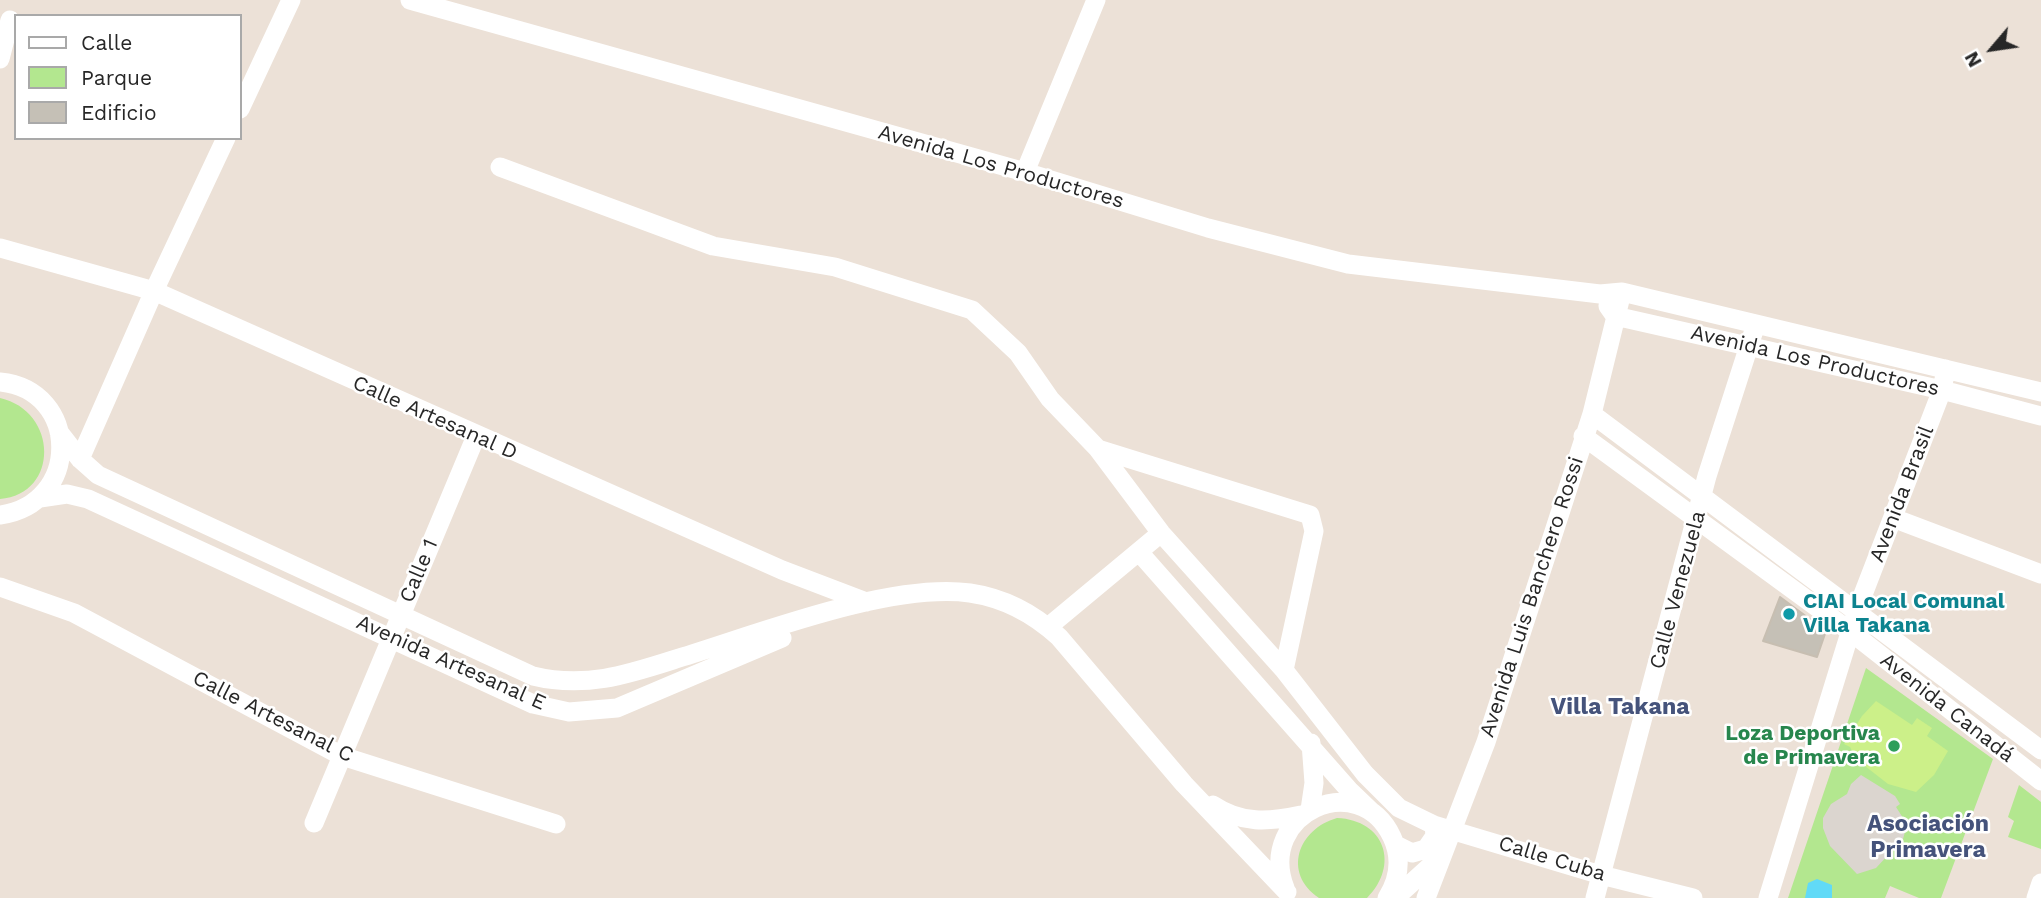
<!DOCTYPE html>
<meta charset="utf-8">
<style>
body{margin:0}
#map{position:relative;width:2041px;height:898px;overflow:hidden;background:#ece1d7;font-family:"Work Sans",sans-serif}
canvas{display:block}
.legend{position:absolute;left:14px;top:14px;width:228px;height:126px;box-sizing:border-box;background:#fff;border:2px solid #a9a9a9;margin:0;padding:9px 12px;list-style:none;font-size:21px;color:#272727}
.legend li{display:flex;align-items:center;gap:14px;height:35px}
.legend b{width:35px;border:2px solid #a9a9a9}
.north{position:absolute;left:1957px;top:14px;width:70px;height:70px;-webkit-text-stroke:5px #fff;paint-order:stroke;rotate:241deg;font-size:19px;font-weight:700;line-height:28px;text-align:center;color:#272727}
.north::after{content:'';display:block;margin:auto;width:24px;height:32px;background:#272727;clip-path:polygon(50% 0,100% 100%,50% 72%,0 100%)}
</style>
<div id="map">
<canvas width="2041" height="898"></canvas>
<ul class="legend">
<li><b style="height:9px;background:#fff"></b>Calle</li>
<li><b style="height:19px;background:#b3e78f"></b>Parque</li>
<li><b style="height:19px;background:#c5c0b6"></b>Edificio</li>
</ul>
<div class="north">N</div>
</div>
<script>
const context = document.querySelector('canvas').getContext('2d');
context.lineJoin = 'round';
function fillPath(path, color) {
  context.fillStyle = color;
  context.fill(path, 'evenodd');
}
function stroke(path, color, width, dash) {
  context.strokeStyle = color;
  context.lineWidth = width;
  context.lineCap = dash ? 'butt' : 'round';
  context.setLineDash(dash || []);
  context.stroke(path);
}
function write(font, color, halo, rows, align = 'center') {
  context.font = font + ' "Work Sans",sans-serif';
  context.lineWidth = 5;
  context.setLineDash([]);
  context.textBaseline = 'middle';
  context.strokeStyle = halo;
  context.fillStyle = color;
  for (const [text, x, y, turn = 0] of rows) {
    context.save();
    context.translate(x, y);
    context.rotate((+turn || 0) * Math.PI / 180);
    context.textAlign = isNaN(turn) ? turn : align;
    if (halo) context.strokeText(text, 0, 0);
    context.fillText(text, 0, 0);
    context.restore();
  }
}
const green = new Path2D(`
 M0,398C58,411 60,494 0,499Z
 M1866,668L1993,759L1941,898H1919L1890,886L1885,898H1788Z
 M2019,785L2041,802V849L2008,837L2014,821L2008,817Z
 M1337,818C1385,820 1400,865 1367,898H1319C1282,873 1298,829 1337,818Z`);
const pitch = new Path2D(`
 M1876,701L1912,725L1917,718L1932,728L1927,736L1948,751L1934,775L1916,792L1888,784L1856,759L1850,747L1844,744L1862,716Z`);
const plaza = new Path2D(`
 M1861,775L1895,796L1900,804L1896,807L1905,821V832L1903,839L1876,868L1857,874L1830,846L1823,828V818L1831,804L1847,794L1851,784Z`);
const water = new Path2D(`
 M1817,879L1832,885V898H1805L1808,883Z`);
const building = new Path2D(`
 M1780,597L1826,631L1817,657L1763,641Z`);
const minor = new Path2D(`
 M410,0L1025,172L1208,228L1348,264L1600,294L1622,292L2041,392
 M0,59L10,20
 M240,109L291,0
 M500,167L713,246L835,267L972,310L1018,353L1050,399L1098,449L1161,533L1284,670
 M1025,172L1096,0
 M0,248L154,291L782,570L866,602
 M1608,306L1615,316L1942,390L2041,416
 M0,382C81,390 81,504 0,515
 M1592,414L2041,750
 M59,432L80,459L98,475L533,676C586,689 629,674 679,658C758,634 890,582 970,593C1004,598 1034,614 1059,637L1184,784L1287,892
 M1583,436L1851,632L2041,781
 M1098,449L1310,515L1314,531L1284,670L1365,774L1399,808L1434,825L1601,875L1693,898
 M80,459L154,291L226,138
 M40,498L67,494L88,499L533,704L569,712L617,708L782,638
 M1893,518L2041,574
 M1139,552L1349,790L1374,814
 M0,587L74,613L342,756L556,824
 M1048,627L1161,533
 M1213,805C1241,824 1269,822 1301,815
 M1310,810L1314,783L1311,743
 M314,823L476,436
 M1396,845L1412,853L1426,849L1435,836L1434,825
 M1285,888C1256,813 1359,767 1392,837C1402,858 1399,879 1387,898
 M1395,898L1438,859
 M1426,898L1486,742L1592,414L1622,292
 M1595,898L1707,476L1756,324
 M1768,898L1857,610L1942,390L1946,369
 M2036,898L2041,883`);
const markers = [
 [1789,614,7,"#0f9aa8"],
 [1894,746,7,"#2e9e5b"]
];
const streetNames = [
 ["Avenida Los Productores",1001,167,16],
 ["Avenida Los Productores",1815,361,13],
 ["Calle Artesanal D",435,418,24],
 ["Avenida Brasil",1902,494,-69],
 ["Calle 1",419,571,-67],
 ["Calle Venezuela",1678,590,-75],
 ["Avenida Luis Banchero Rossi",1532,597,-72],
 ["Avenida Artesanal E",451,663,24],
 ["Avenida Canadá",1947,708,38],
 ["Calle Artesanal C",273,717,27],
 ["Calle Cuba",1552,859,17]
];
const cultureNames = [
 ["CIAI Local Comunal",1803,602],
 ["Villa Takana",1803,626]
];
const leisureNames = [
 ["Loza Deportiva",1880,734],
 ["de Primavera",1880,758]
];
const neighbourhoodNames = [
 ["Villa Takana",1620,707],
 ["Asociación",1928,824],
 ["Primavera",1928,850]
];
fillPath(green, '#b3e78f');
fillPath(pitch, '#ccf089');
fillPath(plaza, '#dbd5cf');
fillPath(water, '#61daf7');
fillPath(building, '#c5c0b6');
stroke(building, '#c7beb1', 2);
stroke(minor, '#fff', 19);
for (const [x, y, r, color] of markers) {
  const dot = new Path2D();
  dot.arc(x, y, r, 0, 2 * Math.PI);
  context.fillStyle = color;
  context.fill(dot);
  stroke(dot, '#fff', 2.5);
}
write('21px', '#272727', '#fff', streetNames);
write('bold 21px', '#0d838f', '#fff', cultureNames, 'left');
write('bold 21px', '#27864d', '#fff', leisureNames, 'right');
write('bold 23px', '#45537b', '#fff', neighbourhoodNames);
</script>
